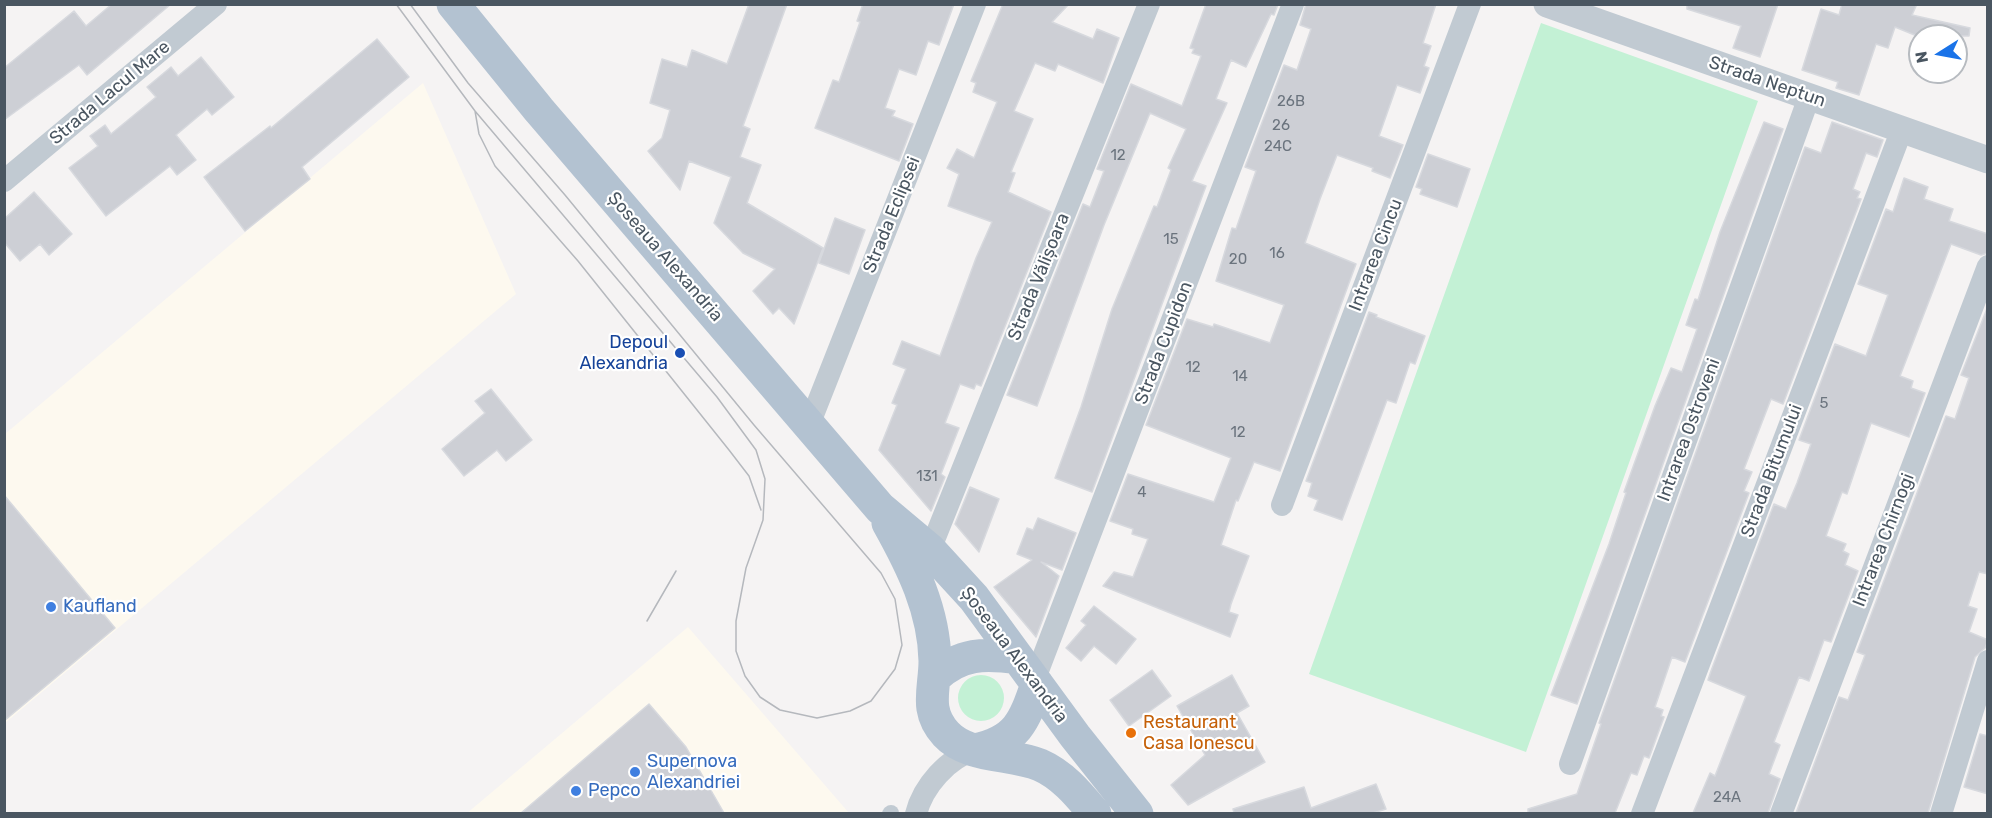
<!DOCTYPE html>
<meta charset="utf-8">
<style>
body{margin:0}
#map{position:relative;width:1992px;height:818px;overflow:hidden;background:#f5f3f3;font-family:Rubik,sans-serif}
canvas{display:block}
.frame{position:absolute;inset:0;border:6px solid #4a5661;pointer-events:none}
.north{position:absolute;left:1908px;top:24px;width:60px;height:60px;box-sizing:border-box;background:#fff;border:2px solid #b7bbc0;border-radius:50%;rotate:259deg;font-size:16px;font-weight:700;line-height:24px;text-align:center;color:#4a5661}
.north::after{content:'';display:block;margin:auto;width:21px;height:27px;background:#1a73e8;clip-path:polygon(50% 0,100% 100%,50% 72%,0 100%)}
</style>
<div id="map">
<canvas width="1992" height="818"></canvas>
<div class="frame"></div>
<div class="north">N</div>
</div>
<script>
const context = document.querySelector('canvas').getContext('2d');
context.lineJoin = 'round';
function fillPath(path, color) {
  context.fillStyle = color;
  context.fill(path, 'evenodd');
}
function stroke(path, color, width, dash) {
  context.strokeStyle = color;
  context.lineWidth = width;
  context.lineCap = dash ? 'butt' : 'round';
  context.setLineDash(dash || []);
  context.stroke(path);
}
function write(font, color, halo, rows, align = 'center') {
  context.font = font + ' Rubik,sans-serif';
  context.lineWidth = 4.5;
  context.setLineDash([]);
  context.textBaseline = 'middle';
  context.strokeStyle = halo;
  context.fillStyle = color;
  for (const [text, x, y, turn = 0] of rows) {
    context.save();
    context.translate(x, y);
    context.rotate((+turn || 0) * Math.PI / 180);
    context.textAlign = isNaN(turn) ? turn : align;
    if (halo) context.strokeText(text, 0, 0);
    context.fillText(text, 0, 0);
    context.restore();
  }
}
const commercial = new Path2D(`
 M423,83L516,294L5,723V434Z
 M688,627L849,813L466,814Z`);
const green = new Path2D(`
 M1541,23L1758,101L1526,752L1309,674Z
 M958 698a23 23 0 1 1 46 0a23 23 0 1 1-46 0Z`);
const building = new Path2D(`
 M112,4H171L87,75L79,65L4,120V68L74,11L86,26Z
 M749,4H787L743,126L750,129L740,157L761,165L747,203L823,248L794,324L779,308L773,314L753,291L775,269L743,253L714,223L731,177L689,161L680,190L648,151L662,138L670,110L650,103L662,59L687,67L692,50L727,64Z
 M863,4H954L939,45L928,41L916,75L899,69L885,108L895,111L892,116L913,124L899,161L815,128L833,80L839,82L860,22L857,21Z
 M1003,4H1069L1052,22L1093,39L1097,29L1119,38L1103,83L1058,64L1055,71L1035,63L1014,111L1033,119L1011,172L1015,173L1008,192L1051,212L981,386L976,384L974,389L960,384L945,423L959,428L941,474L945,477L931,511L879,450L897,405L892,403L906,369L893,364L902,341L940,356L976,258L992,222L948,206L959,174L947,168L957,149L974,158L997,102L973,92L976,83L971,81Z
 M1206,4H1278L1274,15L1271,14L1246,67L1231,60L1216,99L1227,103L1192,181L1206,186L1092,492L1055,478L1081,407L1112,309L1154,206L1157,207L1171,170L1168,168L1186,129L1150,113L1104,225L1037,406L1007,395L1083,204L1090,207L1104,171L1097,169L1131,84L1182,106L1201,56L1192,53L1194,49L1190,48Z
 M1306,4H1436L1423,43L1431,46L1424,66L1429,68L1420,93L1397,85L1379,136L1403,145L1390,178L1372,171L1373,168L1337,155L1320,199L1305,243L1356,264L1280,471L1254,462L1238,501L1236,500L1221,545L1249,556L1231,604L1229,612L1238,615L1230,637L1103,586L1114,572L1133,577L1148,539L1132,534L1133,529L1110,521L1128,474L1214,502L1231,458L1146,425L1187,319L1213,327L1214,324L1270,343L1284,305L1216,281L1232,228L1236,229L1256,171L1245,167L1284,65L1297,70L1311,29L1300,25Z
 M1687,4H1778L1760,57L1733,48L1741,26L1687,9Z
 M1842,4H1917L1912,15L1970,28L1969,36H1917L1895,27L1888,48L1876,44L1859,95L1836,88L1838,82L1802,70L1821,9L1839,15Z
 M377,39L409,77L302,167L310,179L245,231L204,177L270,126L271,128Z
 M201,57L234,97L212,115L207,109L176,135L196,160L177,175L170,166L106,216L69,168L98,146L90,136L105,125L111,134L156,97L147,87L171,67L178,76Z
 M1764,122L1783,129L1577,704L1551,695L1609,544L1626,493L1624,492L1655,406L1671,368L1682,372L1697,329L1686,325L1695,299L1698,300L1720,232Z
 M1832,122L1883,140L1877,157L1866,153L1853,189L1860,192L1857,198L1861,199L1783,404L1771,399L1744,469L1752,472L1744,491L1749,493L1685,662L1672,657L1655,707L1663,710L1661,716L1664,717L1649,758L1644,756L1637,775L1631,773L1615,813H1528V809L1577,794L1601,724L1599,723L1805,147L1821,153Z
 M1428,154L1470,169L1457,207L1420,194L1422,189L1416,187Z
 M1904,178L1928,187L1924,199L1953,209L1949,221L1988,234V253L1981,255L1951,244L1900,376L1913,381L1911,388L1925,393L1909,437L1871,423L1847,494L1842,492L1826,536L1846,544L1843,551L1849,554L1845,565L1858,571L1831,642L1824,640L1809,681L1799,677L1774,742L1780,745L1769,774L1780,779L1768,813H1693L1710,773L1715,776L1746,696L1708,680L1711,671L1774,504L1786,509L1797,483L1811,444L1799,440L1835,344L1866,356L1888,295L1858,284L1886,209L1893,212Z
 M34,192L72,234L49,255L40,244L20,261L4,242V219Z
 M835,218L865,230L849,274L819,263Z
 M1988,306V574L1979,572L1968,606L1977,609L1969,632L1988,640L1985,648L1975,657L1928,813H1796L1839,697L1848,700L1865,655L1857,652L1946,416L1955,419L1969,378L1961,375Z
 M1369,312L1377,315L1376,317L1425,336L1415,364L1410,362L1396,403L1387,400L1342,520L1314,510L1318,500L1308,496L1312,483L1306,481Z
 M491,389L532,440L506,461L497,450L464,476L442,449L485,413L475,401Z
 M970,487L999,499L979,552L955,524Z
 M4,495L115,628L4,721Z
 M1038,518L1076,533L1062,570L1041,562L1059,576L1036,637L994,587L1032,560L1017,554L1027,528L1033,530Z
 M1094,606L1136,639L1116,664L1094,646L1081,661L1066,648L1086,625L1081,621Z
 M1152,670L1171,696L1129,726L1110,700Z
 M1232,675L1249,706L1237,713L1265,762L1188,805L1171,785L1205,755L1177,706Z
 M649,704L686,747L724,813H521Z
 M1980,734L1988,736V794L1964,787Z
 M1376,784L1386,809L1373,813H1234L1233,809L1304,787L1311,808Z`);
const pedestrian = new Path2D(`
 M890,814L891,813`);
const minor = new Path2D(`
 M4,181L216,4
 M809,425L975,4
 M1282,505L1470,4
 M930,550L1149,4
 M1034,681L1293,4
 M1570,764L1809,97
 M916,814C923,786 948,758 975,750
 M1642,814L1902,129
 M1781,814L1988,266
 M1941,814L1988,661`);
const tertiary = new Path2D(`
 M1547,4L1988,160`);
const primary = new Path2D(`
 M453,4L539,110L880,508L930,550L974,598L1075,736L1137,814
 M888,523C912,566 934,610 935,661C935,689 924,710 946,734C968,758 1011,753 1040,765C1063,775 1079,795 1095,814
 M935,677C960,653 985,653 1018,658
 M975,750C1017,741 1024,722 1037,684`);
const tram = new Path2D(`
 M396,4L475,111L717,397L756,450L765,479L763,520L746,568L736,621V651L745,676L760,697L780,710L817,718L850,711L871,701L895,669L902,645L895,599L881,573L754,425L565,195L468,83L410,4
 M475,111L479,134L495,166L578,261L729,450L749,476L761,510
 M647,621L676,571`);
const markers = [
 [680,353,6,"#1a4fb4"],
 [51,607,6,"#3f7fe0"],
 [1131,733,6,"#e8710a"],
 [635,772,6,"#3f7fe0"],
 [576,791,6,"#3f7fe0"]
];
const numberNames = [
 ["26B",1291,102],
 ["26",1281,126],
 ["24C",1278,147],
 ["12",1118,156],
 ["15",1171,240],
 ["16",1277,254],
 ["20",1238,260],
 ["12",1193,368],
 ["14",1240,377],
 ["5",1824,404],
 ["12",1238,433],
 ["131",927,477],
 ["4",1142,493],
 ["24A",1727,798]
];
const streetNames = [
 ["Strada Neptun",1767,82,19],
 ["Strada Lacul Mare",110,93,-40],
 ["Strada Eclipsei",892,215,-68],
 ["Intrarea Cincu",1376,255,-69],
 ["Șoseaua Alexandria",665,257,49],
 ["Strada Vălișoara",1039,277,-68],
 ["Strada Cupidon",1164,343,-69],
 ["Intrarea Ostroveni",1689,430,-70],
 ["Strada Bitumului",1772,471,-69],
 ["Intrarea Chirnogi",1884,540,-69],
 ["Șoseaua Alexandria",1014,655,53]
];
const transitNames = [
 ["Depoul",668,343],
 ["Alexandria",668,364]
];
const shopNames = [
 ["Kaufland",63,607],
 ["Supernova",647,762],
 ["Alexandriei",647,783],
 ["Pepco",588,791]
];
const foodNames = [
 ["Restaurant",1143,723],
 ["Casa Ionescu",1143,744]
];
fillPath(commercial, '#fdf9ef');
fillPath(green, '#c3f1d5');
fillPath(building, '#cdcfd5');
stroke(building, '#d7d9de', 1.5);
stroke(pedestrian, '#c1cad2', 16);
stroke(minor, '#c1cad2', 22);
stroke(tertiary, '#c1cad2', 27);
stroke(primary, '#b3c2d1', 33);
stroke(tram, '#b5b8bd', 1.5);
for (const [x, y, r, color] of markers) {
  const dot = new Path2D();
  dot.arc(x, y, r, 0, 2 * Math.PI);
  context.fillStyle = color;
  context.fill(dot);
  stroke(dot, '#fff', 2);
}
write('15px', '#6b747e', null, numberNames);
write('18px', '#4a5661', '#fff', streetNames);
write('18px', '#164399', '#fff', transitNames, 'right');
write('18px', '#366cbe', '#fff', shopNames, 'left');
write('18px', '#c56008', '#fff', foodNames, 'left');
</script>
